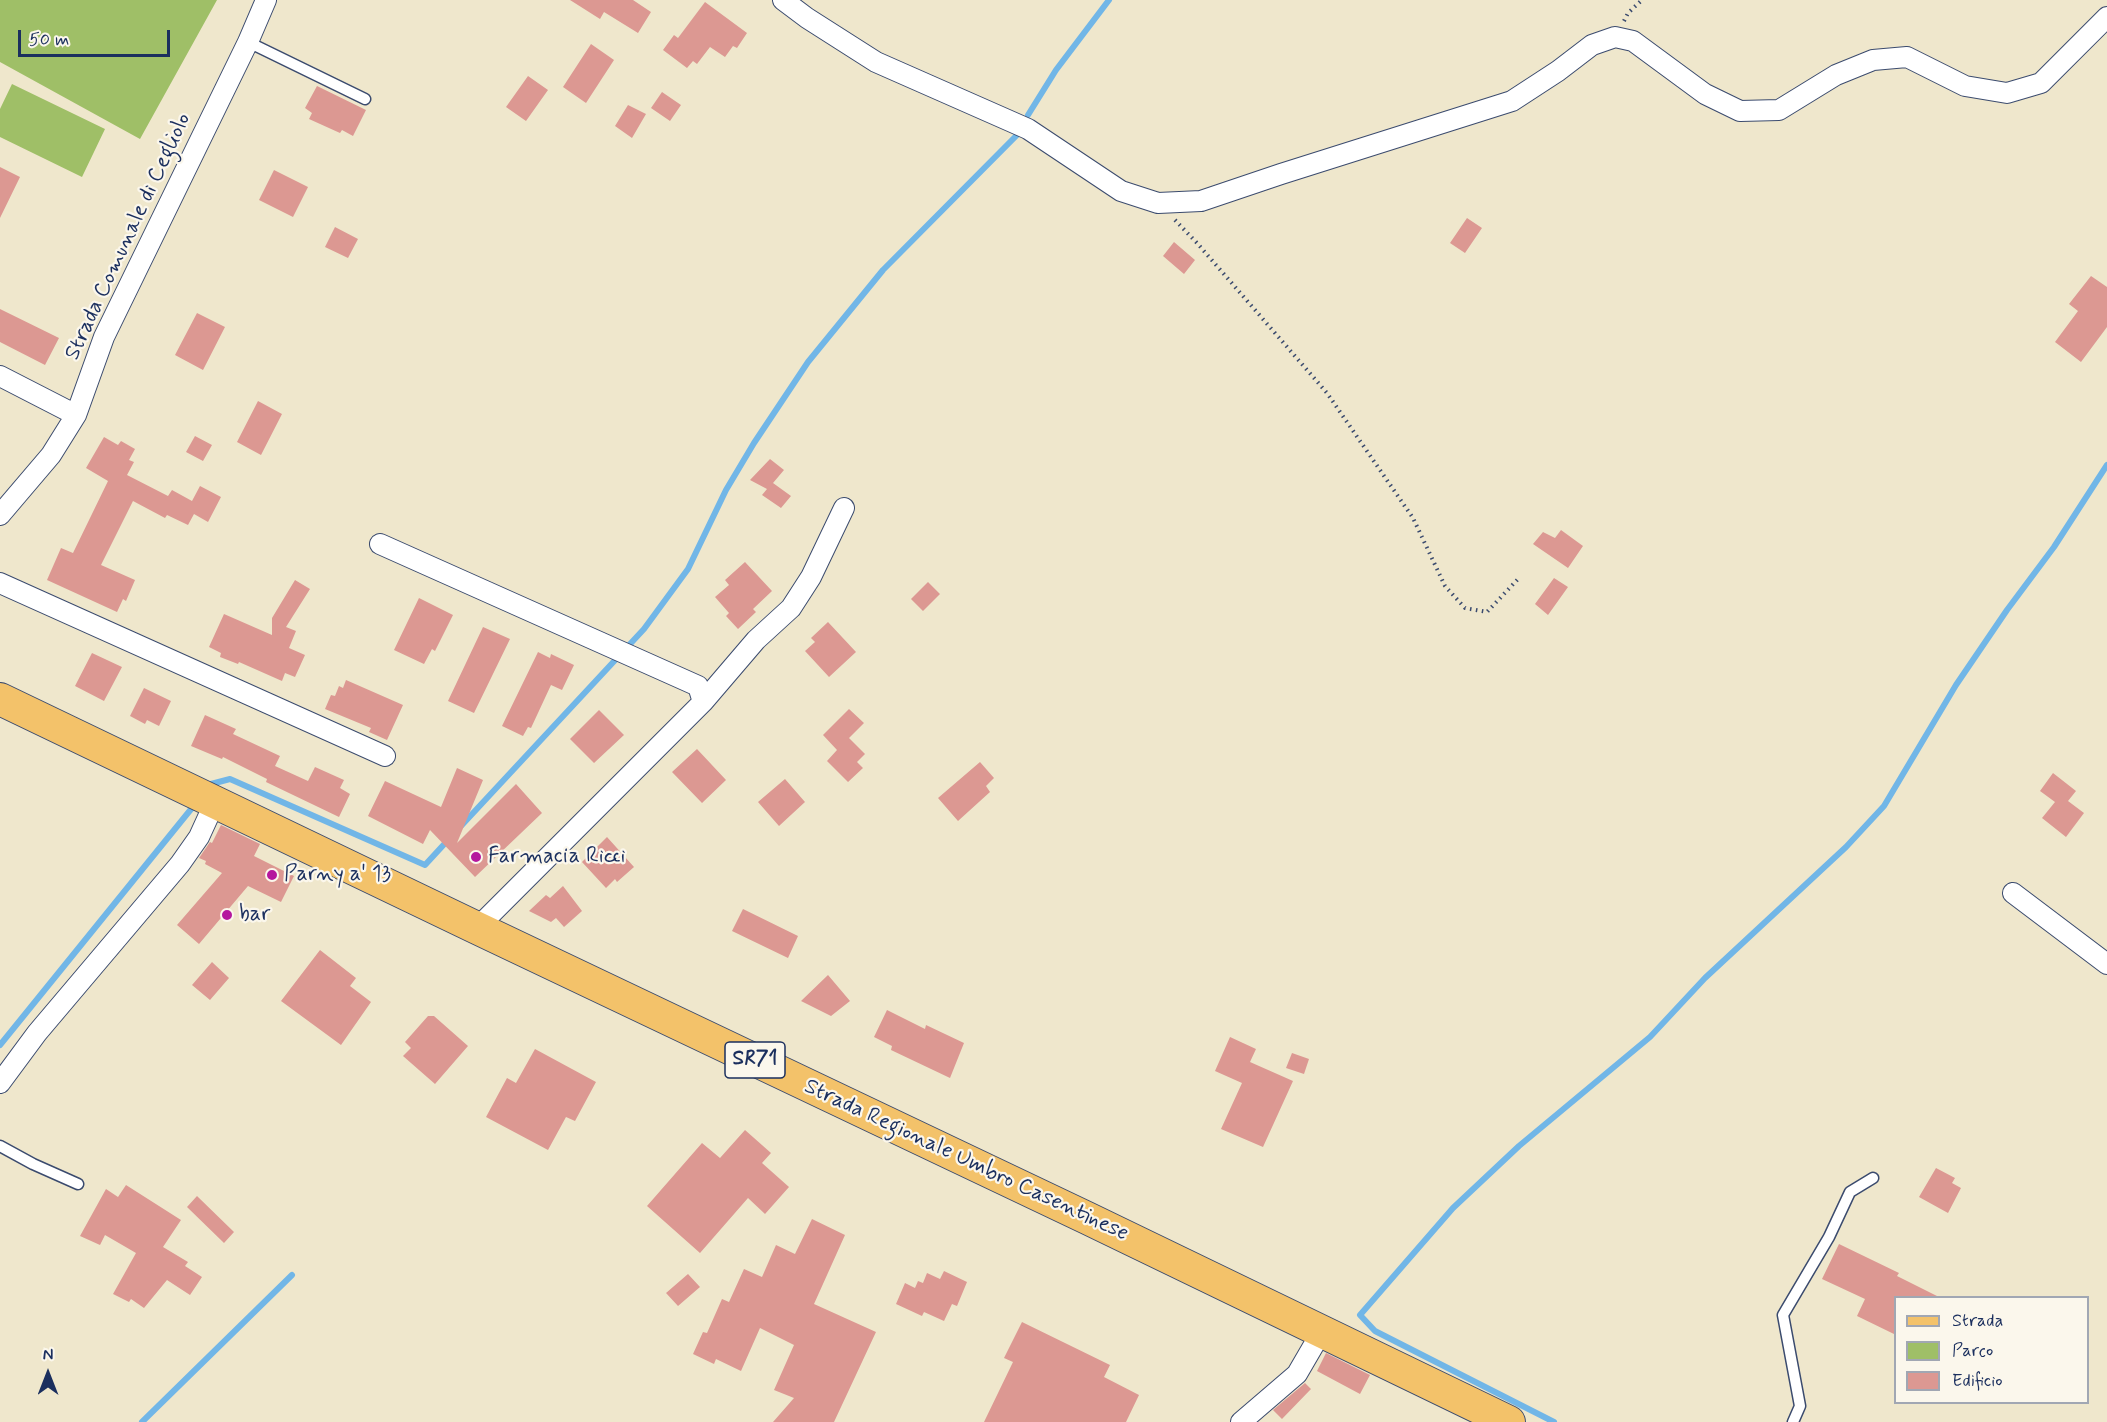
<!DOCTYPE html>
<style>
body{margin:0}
#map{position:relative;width:2107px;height:1422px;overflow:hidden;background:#efe7cc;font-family:Mynerve,sans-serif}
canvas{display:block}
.legend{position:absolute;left:1894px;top:1296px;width:195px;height:108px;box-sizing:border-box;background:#fbf7ec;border:2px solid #a1a7b3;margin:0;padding:8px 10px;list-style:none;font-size:18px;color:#1b2f5e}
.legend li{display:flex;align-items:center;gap:12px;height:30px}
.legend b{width:30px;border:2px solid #a1a7b3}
.north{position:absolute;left:18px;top:1344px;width:60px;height:60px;-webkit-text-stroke:4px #fbf7ec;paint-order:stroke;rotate:0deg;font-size:16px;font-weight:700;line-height:24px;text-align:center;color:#1b2f5e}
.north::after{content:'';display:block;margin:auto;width:21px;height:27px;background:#1b2f5e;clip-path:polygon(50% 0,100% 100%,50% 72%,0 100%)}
.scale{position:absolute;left:18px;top:30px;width:152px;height:27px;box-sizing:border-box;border:3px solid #1b2f5e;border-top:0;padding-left:8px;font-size:18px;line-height:21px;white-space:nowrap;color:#1b2f5e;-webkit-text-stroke:4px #fbf7ec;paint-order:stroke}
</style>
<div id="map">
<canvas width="2107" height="1422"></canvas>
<ul class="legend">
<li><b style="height:8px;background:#f3c26a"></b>Strada</li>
<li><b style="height:16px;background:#9fbf67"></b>Parco</li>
<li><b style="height:16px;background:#dc9892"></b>Edificio</li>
</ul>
<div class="north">N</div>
<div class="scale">50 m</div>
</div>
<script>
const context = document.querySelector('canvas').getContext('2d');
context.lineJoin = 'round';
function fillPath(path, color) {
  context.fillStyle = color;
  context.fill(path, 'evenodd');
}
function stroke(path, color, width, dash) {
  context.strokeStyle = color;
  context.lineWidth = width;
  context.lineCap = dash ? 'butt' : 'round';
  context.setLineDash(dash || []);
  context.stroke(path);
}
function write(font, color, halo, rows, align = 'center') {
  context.font = font + ' Mynerve,sans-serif';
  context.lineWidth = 4.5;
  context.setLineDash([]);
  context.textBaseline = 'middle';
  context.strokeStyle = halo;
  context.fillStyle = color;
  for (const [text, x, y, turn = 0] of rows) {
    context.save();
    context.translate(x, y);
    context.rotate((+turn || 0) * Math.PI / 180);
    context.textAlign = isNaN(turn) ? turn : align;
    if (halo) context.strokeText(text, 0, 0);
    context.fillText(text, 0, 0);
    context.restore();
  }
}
const green = new Path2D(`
 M0,0H217L140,139L0,62Z
 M12,84L105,129L82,177L0,137V109Z`);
const stream = new Path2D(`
 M1028,115L1056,70L1109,0
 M208,788L211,784L230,779L425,865L448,840
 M461,826L644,629L688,569L726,490L754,443L808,362L883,270L1018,134
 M0,1045L196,803
 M142,1422L292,1275
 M1554,1422L1375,1331L1360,1315L1453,1208L1519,1146L1650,1037L1705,978L1846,847L1884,806L1956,685L2007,610L2054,547L2107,465`);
const building = new Path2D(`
 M570,0H633L651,12L638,33L604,12L600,19Z
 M705,2L747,33L737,48L733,46L725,57L710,47L697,64L693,61L687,68L663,50L674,35L678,38Z
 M591,44L614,60L586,103L563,87Z
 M528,76L548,90L526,121L506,107Z
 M317,86L366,110L353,136L342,130L340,133L309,119L312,113L305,108Z
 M662,92L681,105L670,121L651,108Z
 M628,105L646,114L632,138L615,126Z
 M0,167L20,177L0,218Z
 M274,170L308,187L293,217L259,200Z
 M1467,218L1482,228L1465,253L1450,243Z
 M335,227L358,239L348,258L325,247Z
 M1174,242L1195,260L1184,274L1163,256Z
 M2091,276L2107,287V327L2081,362L2055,342L2078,311L2069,304Z
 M0,309L59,338L45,365L0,342Z
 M197,313L225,327L203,370L175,355Z
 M258,401L282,414L261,455L237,442Z
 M195,436L212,445L203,461L186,452Z
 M104,437L118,445L121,441L135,449L129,460L134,462L127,475L168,496L172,490L192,501L200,486L221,497L208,522L194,514L188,525L167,515L165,518L133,501L101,565L135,580L126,601L123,599L117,612L47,580L61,548L73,553L108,481L86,468Z
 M770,459L784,470L773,483L791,496L781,508L762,495L767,489L750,480Z
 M1561,530L1583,546L1568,568L1533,544L1543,532L1555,538Z
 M745,562L772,591L753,609L756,612L738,629L726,616L729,613L715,597L729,585L725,580Z
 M1554,578L1568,587L1548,615L1535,604Z
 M295,580L310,589L286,627L296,631L289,648L305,655L295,677L285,673L282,681L239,662L238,664L220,657L221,653L209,647L224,614L272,635V618Z
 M928,582L940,594L923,611L911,599Z
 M419,598L453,615L435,651L432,649L424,664L394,650Z
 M828,622L856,652L829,677L805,651L815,642L811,638Z
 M483,627L510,639L474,713L448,701Z
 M538,652L550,658L551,654L574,665L562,690L551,685L531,728L528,727L523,736L502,726Z
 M92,653L122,667L104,701L75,686Z
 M346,680L403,705L387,740L369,732L371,728L325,709L331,695L335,696L339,686L343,688Z
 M144,688L171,701L159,726L147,720L145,724L130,716Z
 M849,709L864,723L849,738L865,754L857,762L863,768L848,782L827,761L837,750L823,735Z
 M599,710L624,735L594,763L570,739Z
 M205,715L236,729L233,734L280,756L275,766L308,781L315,767L344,780L340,788L350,794L339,817L266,782L267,779L223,757L222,759L191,746Z
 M697,749L726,780L702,803L672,772Z
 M980,762L994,778L986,786L990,792L958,821L938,798Z
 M457,768L483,780L457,843L516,784L542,813L475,877L430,830L423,844L368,816L385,781L441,807Z
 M2053,773L2076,791L2068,801L2084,813L2066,837L2042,818L2055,802L2040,791Z
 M785,779L805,802L779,826L758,802Z
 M221,825L260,844L254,856L294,876L281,902L248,886L199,944L177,925L222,873L205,864L206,861L199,858L210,842L212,843Z
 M607,837L634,867L617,882L615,879L606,888L582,862Z
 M563,886L582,911L564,927L556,918L551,922L529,911L546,895L550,898Z
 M743,909L798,936L788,958L732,931Z
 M320,950L356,978L350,986L371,1002L341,1045L281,1001Z
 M212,962L229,978L210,1000L192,985Z
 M828,975L850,1001L831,1016L801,1001Z
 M887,1010L925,1029L926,1025L964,1043L950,1078L891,1050L892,1046L874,1037Z
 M428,1016H434L468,1046L435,1084L403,1056L411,1048L405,1042Z
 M1230,1037L1256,1049L1250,1062L1293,1081L1263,1147L1221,1129L1242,1083L1215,1071Z
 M535,1049L596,1082L575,1121L566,1117L548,1150L486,1117L507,1078L516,1083Z
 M1292,1053L1309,1059L1304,1074L1286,1068Z
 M745,1130L771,1153L762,1163L789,1187L765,1214L748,1198L700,1253L647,1206L702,1143L720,1158Z
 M1936,1168L1955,1178L1952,1183L1961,1188L1948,1213L1919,1197Z
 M126,1185L181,1220L163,1247L188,1262L185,1266L202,1277L190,1295L167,1280L144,1308L131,1299L129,1302L113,1294L136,1253L105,1235L100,1245L80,1236L106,1189L118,1197Z
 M197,1196L234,1232L224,1243L187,1207Z
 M812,1219L845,1235L814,1304L876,1332L834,1422H773L794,1398L774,1390L794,1345L760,1328L741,1371L716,1359L714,1364L693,1354L703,1332L707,1333L722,1299L729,1302L744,1269L762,1277L776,1245L795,1254Z
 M1839,1244L1899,1273L1897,1276L1941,1298H1896V1335L1857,1316L1865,1299L1822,1279Z
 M944,1271L967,1282L957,1306L952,1304L944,1321L924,1312L922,1316L896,1304L905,1283L915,1288L918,1281L923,1283L927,1273L940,1279Z
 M688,1274L700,1287L678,1306L666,1293Z
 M1022,1322L1110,1365L1104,1377L1139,1395L1126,1422H984L1013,1362L1004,1358Z
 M1326,1353L1370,1375L1360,1394L1317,1371Z
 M1305,1383L1311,1389L1282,1419L1273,1410Z`);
const path = new Path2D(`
 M1624,21L1628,13L1642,0
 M1175,220L1197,243L1327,393L1413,518L1445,586L1465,608L1487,612L1518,579`);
const service = new Path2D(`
 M248,42L365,99
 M0,1146L33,1164L78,1184
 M1793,1422L1800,1406L1783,1315L1829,1237L1850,1192L1873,1178`);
const minor = new Path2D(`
 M783,0L807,18L876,62L1028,129L1121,191L1158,203L1201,201L1281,174L1512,101L1558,71L1592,45L1615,37L1633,41L1705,94L1740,111L1779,110L1836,75L1873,60L1907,57L1965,86L2007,93L2041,83L2107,17
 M0,376L76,415
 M0,515L51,455L76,415L104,337L248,42L266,0
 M380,544L698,686L703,702L477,928
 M0,583L385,756
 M703,702L756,640L791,608L811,577L844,508
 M2013,893L2107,964
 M0,1083L37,1033L180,864L199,837L215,802
 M1241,1422L1297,1374L1322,1331`);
const primary = new Path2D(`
 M0,699L477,928L1087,1218L1509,1422`);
const markers = [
 [476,857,6,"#b5179e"],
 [272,875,6,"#b5179e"],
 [227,915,6,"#b5179e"]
];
const shields = [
 [755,1060,60]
];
const shieldNames = [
 ["SR71",755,1060]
];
const streetNames = [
 ["Strada Comunale di Cegliolo",129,237,-65],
 ["Strada Regionale Umbro Casentinese",966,1161,25]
];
const poiNames = [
 ["Farmacia Ricci",488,857],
 ["Parny a' 13",284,875],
 ["bar",239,915]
];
fillPath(green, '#9fbf67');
stroke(stream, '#71b6e7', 6);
fillPath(building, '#dc9892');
stroke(service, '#3b4b6e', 13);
stroke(minor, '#3b4b6e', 22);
stroke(primary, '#3b4b6e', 34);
stroke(path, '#3b4b6e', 4, [1.5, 4.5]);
stroke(service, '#fff', 10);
stroke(minor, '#fff', 20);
stroke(primary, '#f3c26a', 32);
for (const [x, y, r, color] of markers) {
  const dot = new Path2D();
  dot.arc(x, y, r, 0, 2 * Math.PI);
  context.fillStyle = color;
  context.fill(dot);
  stroke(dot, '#fbf7ec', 2);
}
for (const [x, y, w] of shields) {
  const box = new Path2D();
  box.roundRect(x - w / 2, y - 18, w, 36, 4.5);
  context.fillStyle = '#fbf7ec';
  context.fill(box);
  stroke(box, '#1b2f5e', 1.5);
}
write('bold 21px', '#1b2f5e', null, shieldNames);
write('22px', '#1b2f5e', '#fbf7ec', streetNames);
write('22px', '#1b2f5e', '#fbf7ec', poiNames, 'left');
</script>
